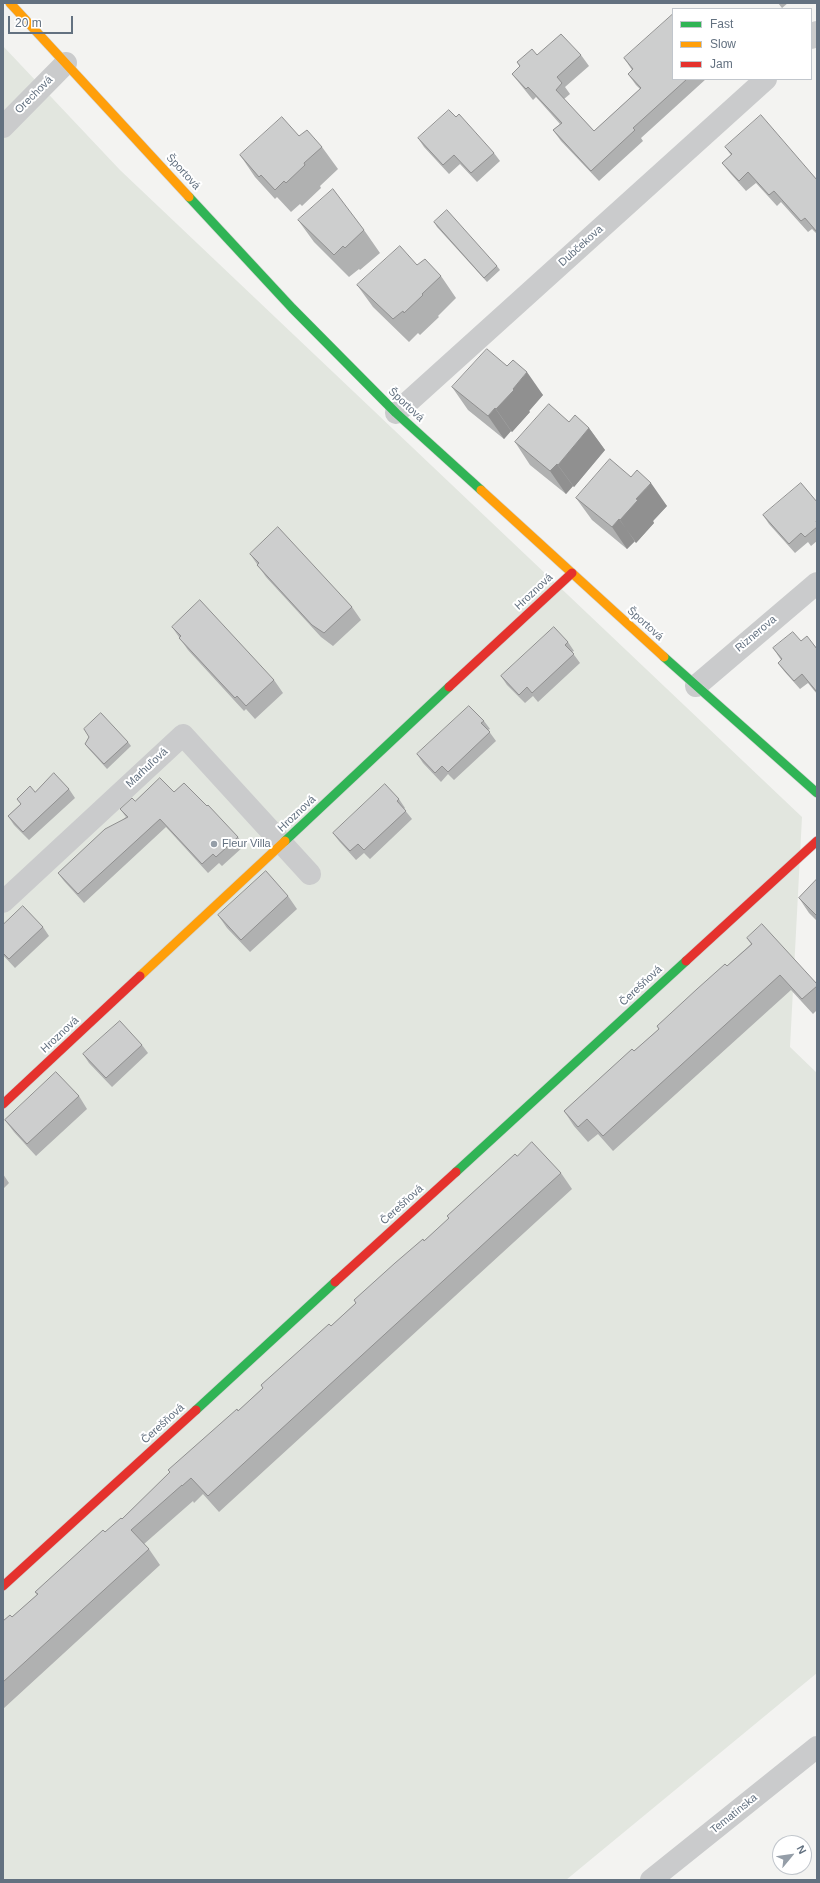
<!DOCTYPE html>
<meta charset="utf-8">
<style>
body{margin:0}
#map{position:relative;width:820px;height:1883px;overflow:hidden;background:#f3f3f1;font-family:Helvetica,sans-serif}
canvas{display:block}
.frame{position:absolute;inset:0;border:4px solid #637180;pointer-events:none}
.legend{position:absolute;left:672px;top:8px;width:140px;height:72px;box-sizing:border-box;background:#fff;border:1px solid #c1c6cc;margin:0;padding:5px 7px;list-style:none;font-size:12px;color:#637180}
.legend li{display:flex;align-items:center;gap:8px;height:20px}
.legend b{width:20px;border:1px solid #c1c6cc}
.north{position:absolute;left:772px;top:1835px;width:40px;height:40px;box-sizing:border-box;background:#fff;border:1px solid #c1c6cc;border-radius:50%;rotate:61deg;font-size:11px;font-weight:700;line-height:16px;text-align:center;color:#637180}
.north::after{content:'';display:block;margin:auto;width:14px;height:18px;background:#959ea8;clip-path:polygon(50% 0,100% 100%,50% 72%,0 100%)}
.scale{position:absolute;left:8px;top:16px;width:65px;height:18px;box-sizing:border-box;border:2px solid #637180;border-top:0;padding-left:5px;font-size:12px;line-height:14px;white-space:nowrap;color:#637180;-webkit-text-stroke:3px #fff;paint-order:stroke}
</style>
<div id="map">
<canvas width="820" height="1883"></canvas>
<div class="frame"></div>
<ul class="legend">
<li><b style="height:5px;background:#30b455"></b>Fast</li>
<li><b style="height:5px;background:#ff9f0a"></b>Slow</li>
<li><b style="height:5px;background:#e5322d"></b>Jam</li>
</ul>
<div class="north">N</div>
<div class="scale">20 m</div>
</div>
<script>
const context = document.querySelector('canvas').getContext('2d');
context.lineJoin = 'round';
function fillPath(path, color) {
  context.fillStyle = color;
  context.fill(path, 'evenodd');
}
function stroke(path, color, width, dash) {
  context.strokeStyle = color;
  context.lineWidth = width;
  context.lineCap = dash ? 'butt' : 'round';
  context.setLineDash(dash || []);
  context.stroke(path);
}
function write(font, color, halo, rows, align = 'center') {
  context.font = font + ' Helvetica,sans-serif';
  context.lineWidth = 4;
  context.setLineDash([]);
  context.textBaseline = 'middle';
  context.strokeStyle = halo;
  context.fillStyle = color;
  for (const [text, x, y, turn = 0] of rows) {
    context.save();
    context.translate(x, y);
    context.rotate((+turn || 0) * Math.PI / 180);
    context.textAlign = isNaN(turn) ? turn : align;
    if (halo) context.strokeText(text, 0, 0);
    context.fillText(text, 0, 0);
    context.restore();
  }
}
const green = new Path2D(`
 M3,46L120,170L802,817L790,1047L817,1073V1673L566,1880H3Z`);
const street = new Path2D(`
 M811,38L817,32
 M3,127L66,63
 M396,413L766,79
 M696,686L817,583
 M3,902L183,735L310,874
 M651,1880L817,1747`);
const fast = new Path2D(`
 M189,197L292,308L396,413L481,490
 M664,657L817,793
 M285,841L449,687
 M456,1172L686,961
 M196,1410L335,1282`);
const slow = new Path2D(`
 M10,3L189,197
 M481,490L664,657
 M140,976L285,841`);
const jam = new Path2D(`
 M449,687L572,573
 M686,961L817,841
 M3,1104L140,976
 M335,1282L456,1172
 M3,1586L196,1410`);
const wall = new Path2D(`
 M778,3H788L782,8Z
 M537,55H581L589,66L565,87L570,94L564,99L594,131L640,89L636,85L628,74L632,70L624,58L673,79H706L641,138L643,141L599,181L561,141L553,130L560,124L536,97L533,100L520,84L512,74L520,67L517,62Z
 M456,117L494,153L500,161L477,182L460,164L449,174L424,147L418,138Z
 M299,136L322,147L338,169L320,186L321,188L302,206L300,204L291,212L277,197L275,199L255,177L240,155Z
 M725,147L817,180V234L812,229L808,232L781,202L777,206L756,183L746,191L730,173L722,163L731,155Z
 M298,220L364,230L380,253L360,270L359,269L349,277L314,242Z
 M434,222L497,266L500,270L487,282L437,227Z
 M417,265L441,276L456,298L438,316L439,317L420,335L418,333L409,342L373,307L357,285Z
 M507,366L543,395L529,411L530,412L512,432L511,431L504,439L468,410L452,387Z
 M569,422L589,428L605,450L574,487L573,486L566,494L530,465L515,442Z
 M631,477L667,506L653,521L654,523L636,543L635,541L627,549L592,520L576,498Z
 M817,502V541L811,546L808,542L795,553L769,524L763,515Z
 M250,554L352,607L361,620L333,646L321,637L266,577Z
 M172,627L274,680L283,693L255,719L246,709L244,711L188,650Z
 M801,641L817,649V694L808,683L800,689L784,671L778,663L781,660L773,648Z
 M568,642L574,651L572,652L580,663L538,702L533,696L525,703L507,685L501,676Z
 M484,721L490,729L488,730L496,741L454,780L448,774L441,782L423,763L417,754Z
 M89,737L128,742L131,746L107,769L88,748L85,744Z
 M69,789L75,798L29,840L14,825L8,816L21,804L17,799Z
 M174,792L238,837L244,846L222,866L219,863L208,873L166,827L84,903L64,881L58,873L126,817L120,809L135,801Z
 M399,799L405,808L404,809L412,819L370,859L364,853L356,860L339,841L333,833Z
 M817,879V921L809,913L799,898Z
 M288,896L297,909L250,952L227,928L218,915Z
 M3,925L43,927L49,936L15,968L3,955Z
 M747,938L817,984V1010L813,1014L791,990L613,1151L598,1134L588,1142L574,1126L564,1111L634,1051L659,1029L657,1026L727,966L751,944Z
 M142,1045L148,1053L112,1087L89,1063L83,1054Z
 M79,1096L87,1109L36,1156L14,1132L5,1120Z
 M517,1156L561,1173L572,1189L219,1512L203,1494L194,1503L193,1501L144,1544L149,1549L160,1565L3,1709V1621L12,1617L37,1595L35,1592L122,1519L263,1388L261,1385L331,1326L356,1303L354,1300L424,1241L449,1219L447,1216Z
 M3,1174L9,1183L3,1189Z`);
const shadedWall = new Path2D(`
 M527,372L543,395L529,411L530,412L512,432L496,409L513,389Z
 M495,408L511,431L504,439L488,416Z
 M589,428L605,450L574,487L558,465Z
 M557,464L573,486L566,494L550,471Z
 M651,483L667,506L653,521L654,523L636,543L620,520L636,499Z
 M619,519L635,541L627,549L612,527Z`);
const building = new Path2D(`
 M673,14V79H687L633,128L635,130L591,171L553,130L562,123L528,87L526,89L512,74L520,66L517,62L532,49L537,55L561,34L581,55L557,77L562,83L556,90L594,131L641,88L628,74L633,69L624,58Z
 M449,110L456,117L459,114L494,153L471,173L454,155L443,165L418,138Z
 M761,115L817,180V232L805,218L801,221L774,191L769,195L748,172L739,181L722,163L732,154L725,147Z
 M282,117L299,136L307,130L322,147L304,163L305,165L286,183L284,181L275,190L261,175L259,177L240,155Z
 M333,189L364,230L345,248L343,246L334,255L298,220Z
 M447,210L497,266L484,278L434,222Z
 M400,246L417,265L425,259L441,276L422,294L423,295L404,313L403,311L393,319L357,285Z
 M487,349L507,366L513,360L527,372L513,389L514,390L496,409L495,408L488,416L452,387Z
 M549,404L569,422L575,415L589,428L558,465L557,464L550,471L515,442Z
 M610,459L631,477L637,470L651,483L636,499L638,500L620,520L619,519L612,527L576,498Z
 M801,483L817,502V520L816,522L817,523V527L805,537L801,533L789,544L763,515Z
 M278,527L352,607L324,633L312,625L257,565L259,563L250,554Z
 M200,600L274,680L246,706L237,696L235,698L220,682L179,638L181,636L172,627Z
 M554,627L568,642L565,645L574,654L532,693L527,687L519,695L501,676Z
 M793,632L801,641L807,636L817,649V692L802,674L794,681L778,663L782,659L773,648Z
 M469,706L484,721L481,723L490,732L448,772L442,766L435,773L417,754Z
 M101,713L128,742L104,764L85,744L89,737L84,729Z
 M54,773L69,789L23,832L8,816L21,804L17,799L30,786L35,792Z
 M160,778L174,792L184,783L207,806L208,805L238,837L216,857L213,854L202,864L160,819L78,894L58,873L105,829L128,817L120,809L132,798L135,801Z
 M385,784L399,799L397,801L406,811L364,850L358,844L350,851L333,833Z
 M266,871L288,896L241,940L218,915Z
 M817,879V916L799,898Z
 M23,906L43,927L9,959L3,953V925Z
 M762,924L817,984V986L802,999L780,975L603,1136L587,1119L578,1127L564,1111L632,1049L634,1051L659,1029L657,1026L697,989L725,964L727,966L752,944L747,938Z
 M120,1021L142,1045L106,1078L83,1054Z
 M56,1072L79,1096L27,1144L5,1120Z
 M532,1142L561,1173L208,1496L191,1478L182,1486V1485L131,1530L149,1549L3,1682V1621L10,1615L12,1617L38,1594L35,1592L103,1530L105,1532L121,1518L122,1519L170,1472L168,1470L237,1409L238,1411L263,1388L261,1385L329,1324L331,1326L356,1303L354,1300L395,1263L423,1239L424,1241L449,1218L447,1216L515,1154L517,1156Z`);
const markers = [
 [214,844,4,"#959ea8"]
];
const streetNames = [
 ["Orechová",34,95,-45],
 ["Športová",183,172,47],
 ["Dubčekova",581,246,-42],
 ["Športová",406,405,43],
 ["Hroznová",534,592,-43],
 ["Športová",645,624,42],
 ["Riznerova",756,634,-40],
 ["Marhuľová",147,768,-43],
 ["Hroznová",297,814,-43],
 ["Čerešňová",641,986,-43],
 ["Hroznová",60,1035,-43],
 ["Čerešňová",402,1205,-42],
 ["Čerešňová",163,1424,-42],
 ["Tematínska",734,1814,-39]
];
const poiNames = [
 ["Fleur Villa",222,844]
];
fillPath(green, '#e2e6df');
stroke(fast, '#d0d1d0', 10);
stroke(slow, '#d0d1d0', 10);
stroke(jam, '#d0d1d0', 10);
stroke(street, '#cacbcc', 22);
stroke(fast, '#30b455', 9);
stroke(slow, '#ff9f0a', 9);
stroke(jam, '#e5322d', 9);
fillPath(wall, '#b0b1b1');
fillPath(shadedWall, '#909090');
fillPath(building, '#cdcece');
stroke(building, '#909090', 1);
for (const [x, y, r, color] of markers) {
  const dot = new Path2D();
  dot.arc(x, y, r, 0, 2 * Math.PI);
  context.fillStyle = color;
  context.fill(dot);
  stroke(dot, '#fff', 1.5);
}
write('11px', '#637180', '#fff', streetNames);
write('11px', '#637180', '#fff', poiNames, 'left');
</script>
